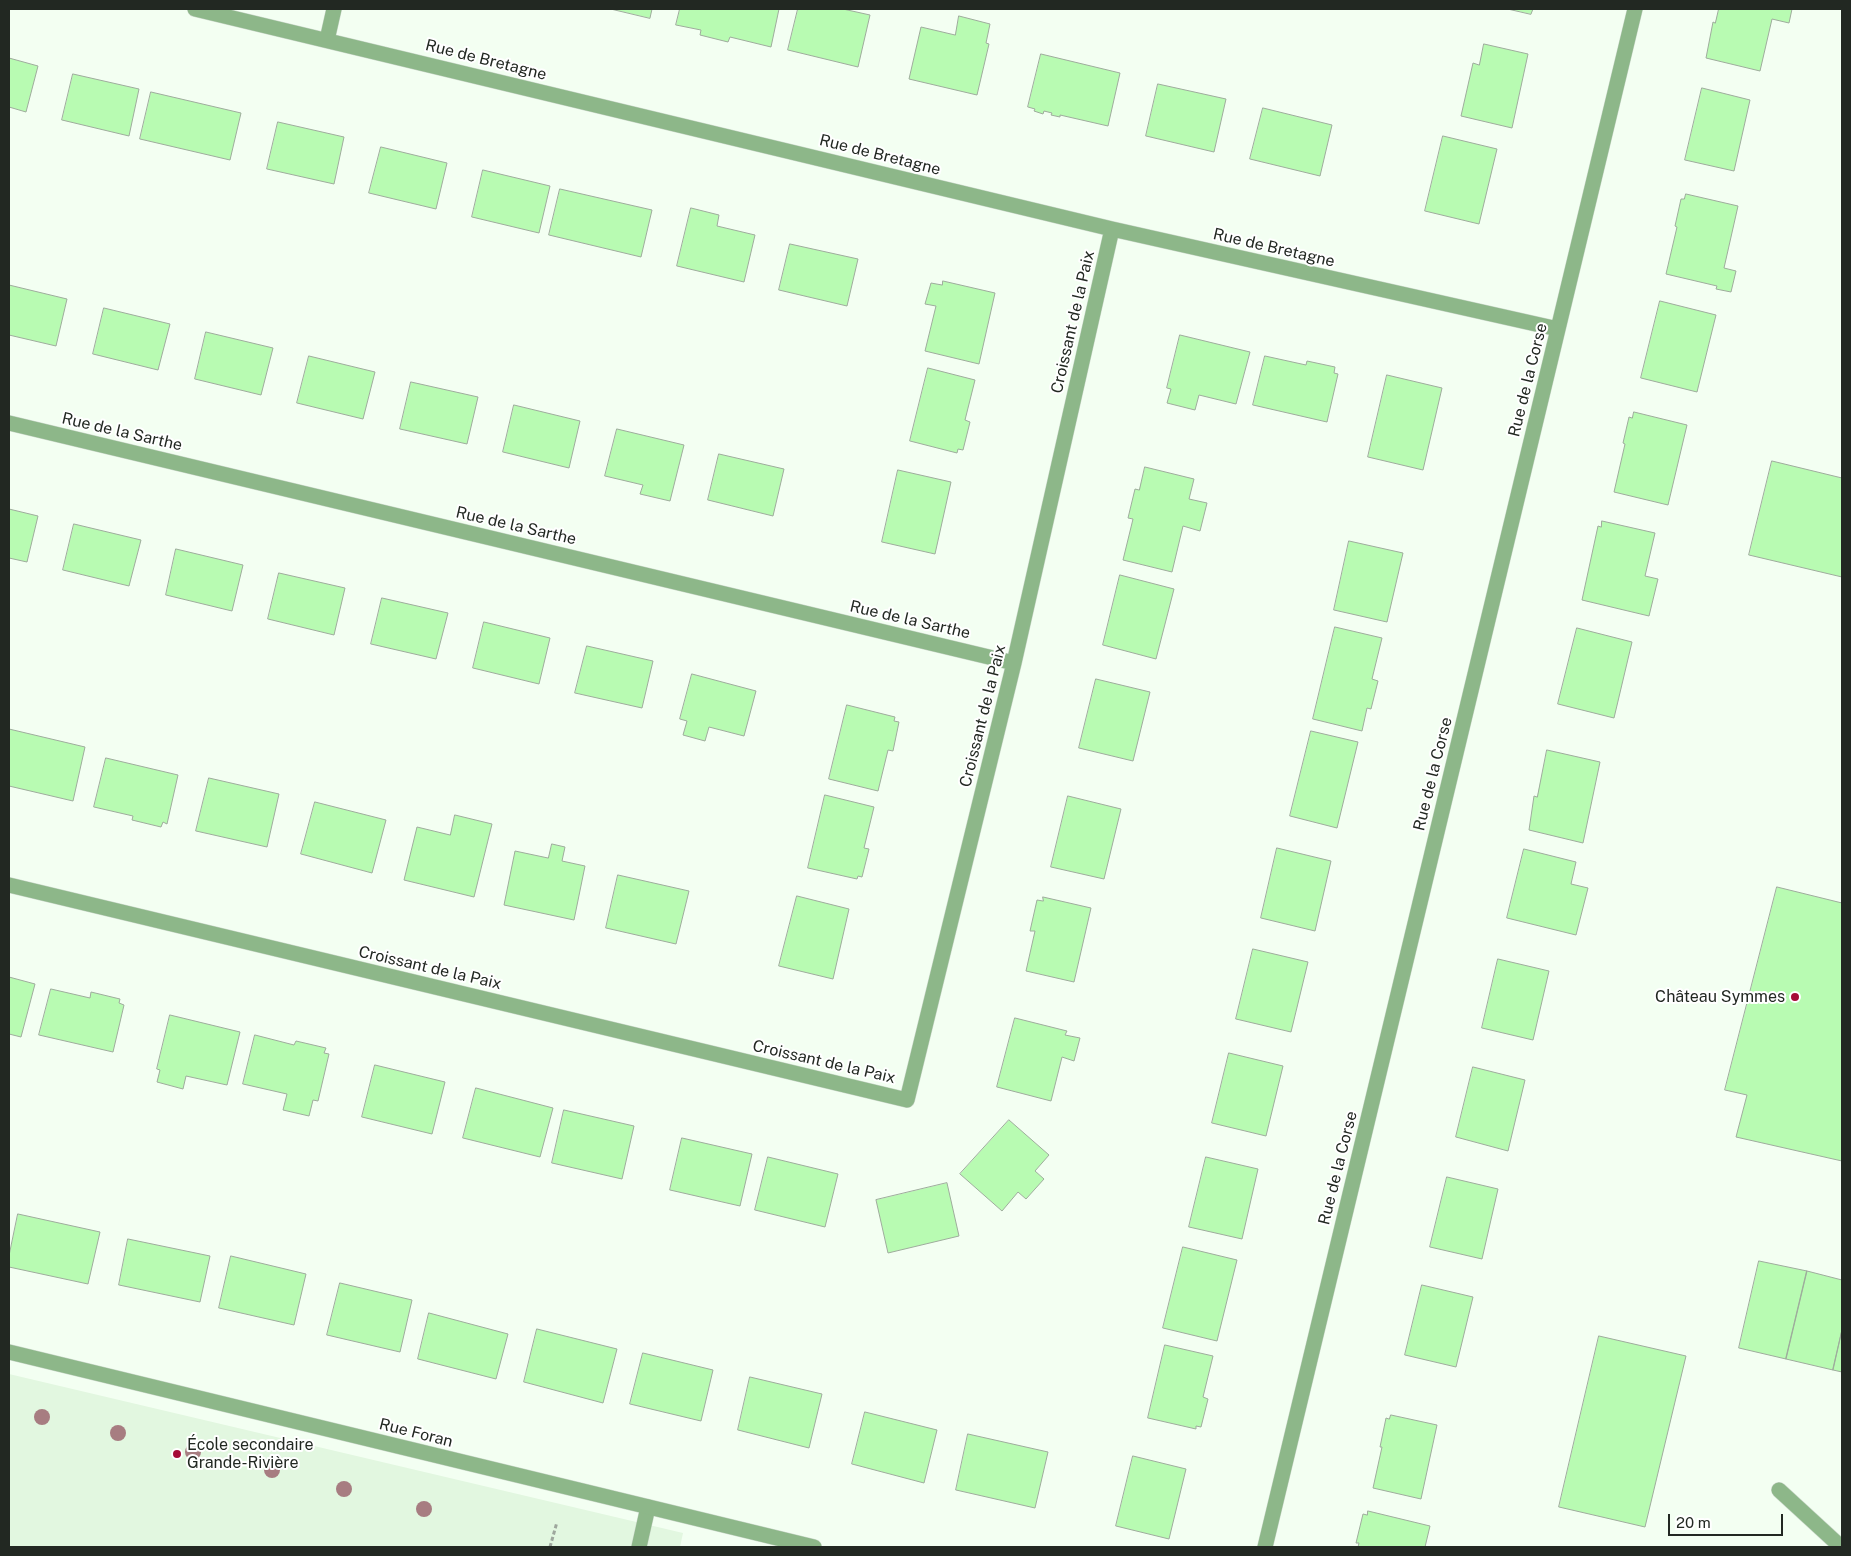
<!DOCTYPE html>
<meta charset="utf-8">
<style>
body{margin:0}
#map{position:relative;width:1851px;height:1556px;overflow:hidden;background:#f3fff2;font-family:"Public Sans",sans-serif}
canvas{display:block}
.frame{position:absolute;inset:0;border:10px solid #222822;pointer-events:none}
.scale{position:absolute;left:1668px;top:1514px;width:115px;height:22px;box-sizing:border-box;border:2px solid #222822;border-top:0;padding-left:6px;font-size:15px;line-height:18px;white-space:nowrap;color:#222822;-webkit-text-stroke:4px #fff;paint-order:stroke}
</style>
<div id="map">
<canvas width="1851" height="1556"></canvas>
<div class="frame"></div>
<div class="scale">20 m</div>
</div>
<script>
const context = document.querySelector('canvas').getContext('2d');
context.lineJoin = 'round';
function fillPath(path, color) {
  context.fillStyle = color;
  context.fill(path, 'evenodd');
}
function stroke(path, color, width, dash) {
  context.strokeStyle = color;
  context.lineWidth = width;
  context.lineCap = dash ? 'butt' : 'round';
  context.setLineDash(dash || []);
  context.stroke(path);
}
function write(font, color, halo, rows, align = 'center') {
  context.font = font + ' "Public Sans",sans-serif';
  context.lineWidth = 4;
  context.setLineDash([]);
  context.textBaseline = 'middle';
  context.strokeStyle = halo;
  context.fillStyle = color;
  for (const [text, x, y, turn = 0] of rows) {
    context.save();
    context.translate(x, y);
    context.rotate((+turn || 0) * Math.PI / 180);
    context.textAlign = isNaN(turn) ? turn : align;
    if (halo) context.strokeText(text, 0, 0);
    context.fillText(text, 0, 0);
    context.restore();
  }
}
const built = new Path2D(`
 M9,1374L683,1533L680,1547H9Z`);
const building = new Path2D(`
 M611,9H652L650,18Z
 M680,9H779L771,47L730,37L728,42L700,35L701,30L676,25Z
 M798,9H843L870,15L858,67L788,50Z
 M1508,9H1533L1531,14Z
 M1719,9H1792L1789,23L1772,19L1760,71L1706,58L1713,22L1715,23Z
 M959,16L990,24L986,43L989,44L977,95L909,79L921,27L955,35Z
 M1484,44L1528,54L1512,128L1461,116L1473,63L1479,65Z
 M1041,54L1120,73L1108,126L1060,115V117L1051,115L1052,113L1044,111L1043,114L1034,111L1035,109L1028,107Z
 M9,58L38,66L26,112L9,107Z
 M73,74L139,89L129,136L62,120Z
 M1158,84L1226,99L1214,152L1146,136Z
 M1702,88L1750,100L1734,171L1685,160Z
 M151,92L241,113L230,160L140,139Z
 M1263,108L1332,125L1320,176L1250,159Z
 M278,122L344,137L334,184L267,169Z
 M1443,136L1497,149L1479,224L1425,211Z
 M381,147L447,163L436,209L369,193Z
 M483,170L550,186L539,233L472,217Z
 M560,189L652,210L641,257L549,235Z
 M1686,194L1738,206L1724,268L1736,271L1731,292L1716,289L1717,286L1666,274L1677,227L1675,226L1681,199H1684Z
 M691,208L719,215L717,226L755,235L744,282L677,266Z
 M790,244L858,259L847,306L779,290Z
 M943,281L995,293L979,364L925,351L936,306L925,304L931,283L942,285Z
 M9,285L67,299L56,346L9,335Z
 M1660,301L1716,315L1697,392L1641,378Z
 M104,308L170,324L158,370L93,354Z
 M206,332L273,348L261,395L195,379Z
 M1180,335L1250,352L1236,404L1199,395L1195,410L1167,403L1171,389L1167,388Z
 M309,356L375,372L363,419L297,403Z
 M1265,356L1306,365L1307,361L1335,367L1334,373L1338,374L1327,422L1253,405Z
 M928,368L975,380L965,420L970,422L963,450L958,449L957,453L910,441Z
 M1387,375L1442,388L1423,470L1368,457Z
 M411,382L478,397L467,444L400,429Z
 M514,405L580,421L569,468L503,452Z
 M1634,412L1687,425L1668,505L1614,492L1625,444L1623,443L1629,417L1632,418Z
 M617,429L684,445L670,501L640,494L643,485L605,476Z
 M719,454L784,469L773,516L708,500Z
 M1772,461L1842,478V577L1749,555Z
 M1145,467L1194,479L1189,499L1207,503L1200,531L1183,526L1172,572L1123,560L1133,519L1128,518L1135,489L1139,490Z
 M898,470L951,482L935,554L882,542Z
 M9,509L38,516L27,562L9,558Z
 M1602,521L1655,533L1645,576L1658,579L1649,616L1582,600L1598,526L1601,527Z
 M74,524L141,540L129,586L63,570Z
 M1349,541L1403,553L1387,622L1334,610Z
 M176,549L243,565L232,611L166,595Z
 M279,573L345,588L334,635L268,619Z
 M1120,575L1174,589L1156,659L1103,645Z
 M382,598L448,613L436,659L371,644Z
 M484,622L550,638L539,684L473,668Z
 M1335,627L1382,638L1372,679L1378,681L1371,709L1367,708L1362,731L1313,719Z
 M1577,628L1632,642L1614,718L1558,704Z
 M587,646L653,661L642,708L575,693Z
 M692,674L756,691L744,736L709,727L705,741L683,735L687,721L680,719Z
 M1096,679L1150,692L1133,761L1079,748Z
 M847,705L895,717L894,721L899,722L893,751L888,750L878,791L829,779Z
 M9,729L85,747L73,801L9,786Z
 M1311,731L1358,742L1337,828L1290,816Z
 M1547,750L1600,762L1583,843L1529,830L1534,796L1537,797Z
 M106,758L178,775L167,824L163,822L161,827L132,820L133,816L94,807Z
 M209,778L279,794L267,847L196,831Z
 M825,795L874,807L864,848L869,849L862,877L858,876L857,879L808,868Z
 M1068,796L1121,809L1104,879L1051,867Z
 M315,802L386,820L372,873L301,854Z
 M455,815L492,824L474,897L404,880L417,827L450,835Z
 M552,844L565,847L562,861L585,866L574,920L504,905L515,851L548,858Z
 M1277,848L1331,861L1315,931L1261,918Z
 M1524,849L1576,862L1571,884L1588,888L1576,935L1507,918Z
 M618,875L689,891L676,944L606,928Z
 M1777,887L1842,903V1161L1736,1137L1747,1095L1725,1090Z
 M797,896L849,909L833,979L779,966Z
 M1043,897L1091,908L1074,982L1026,971L1035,931H1030L1037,900L1043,901Z
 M1253,949L1308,962L1291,1032L1236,1019Z
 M1498,959L1549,971L1533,1040L1482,1028Z
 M9,977L35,984L21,1037L9,1034Z
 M51,989L90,998L91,992L120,999L119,1003L124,1005L113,1052L39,1035Z
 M170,1015L240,1032L227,1085L186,1076L183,1089L157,1082L160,1070L157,1069Z
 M1015,1018L1067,1031L1065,1035L1080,1038L1074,1061L1062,1057L1051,1101L997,1087Z
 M255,1035L294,1045L296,1041L326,1048L324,1053L329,1054L318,1101L313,1100L309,1116L283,1110L287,1094L243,1084Z
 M1229,1053L1283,1066L1266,1136L1212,1123Z
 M375,1065L445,1082L432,1134L362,1117Z
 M1473,1067L1525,1080L1508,1151L1456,1137Z
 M476,1088L553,1108L540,1157L463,1138Z
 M564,1110L634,1126L622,1179L552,1163Z
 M1009,1120L1049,1155L1035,1171L1044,1179L1026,1199L1018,1192L1002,1211L960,1174Z
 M682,1138L752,1154L740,1206L670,1190Z
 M768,1157L838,1174L825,1227L755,1210Z
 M1206,1157L1258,1169L1242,1239L1189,1227Z
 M1447,1177L1498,1189L1482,1259L1430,1247Z
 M947,1183L959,1236L888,1253L876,1200Z
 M18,1214L100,1232L88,1284L9,1267V1256Z
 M128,1239L210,1256L200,1302L119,1285Z
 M1183,1247L1237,1260L1217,1341L1163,1328Z
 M231,1256L306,1274L294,1325L219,1308Z
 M1759,1261L1807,1271L1786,1359L1739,1348Z
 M1807,1271L1842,1280V1330L1833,1370L1786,1359Z
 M340,1283L412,1300L400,1352L327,1335Z
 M1422,1285L1473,1297L1456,1367L1405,1355Z
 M429,1313L508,1334L496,1379L418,1359Z
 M537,1329L617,1349L603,1403L524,1382Z
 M1842,1330V1372L1833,1370Z
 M1599,1336L1686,1356L1645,1527L1559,1507Z
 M1165,1345L1213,1356L1203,1397L1208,1399L1201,1427L1196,1426V1429L1148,1418Z
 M643,1353L713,1370L701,1421L630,1404Z
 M750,1377L822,1394L809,1448L738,1430Z
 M865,1412L937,1430L924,1483L852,1464Z
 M1391,1415L1437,1425L1421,1499L1373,1488L1382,1447H1380L1386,1418L1389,1419Z
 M968,1434L1048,1452L1035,1508L956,1490Z
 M1133,1456L1186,1469L1169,1539L1116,1526Z
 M1368,1511L1430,1526L1425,1547H1358L1359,1543H1356L1363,1514L1367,1515Z`);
const path = new Path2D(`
 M550,1547L557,1522`);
const lane = new Path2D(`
 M639,1547L648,1507`);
const street = new Path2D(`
 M195,9L1112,229L1558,329
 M327,40L334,9
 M9,423L1014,663
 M9,885L907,1100L1014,663L1112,229
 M9,1352L814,1547
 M1779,1490L1841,1547
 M1265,1547L1635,9`);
const trees = [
 [42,1417],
 [118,1433],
 [193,1452],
 [272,1470],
 [344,1489],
 [424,1509]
];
const markers = [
 [1795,997,5,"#a60b37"],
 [177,1454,5,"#a60b37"]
];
const streetNames = [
 ["Rue de Bretagne",486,60,14],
 ["Rue de Bretagne",880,155,14],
 ["Rue de Bretagne",1274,248,13],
 ["Croissant de la Paix",1073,322,-77],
 ["Rue de la Corse",1528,380,-76],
 ["Rue de la Sarthe",122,432,13],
 ["Rue de la Sarthe",516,526,13],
 ["Rue de la Sarthe",910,620,13],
 ["Croissant de la Paix",983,716,-76],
 ["Rue de la Corse",1433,774,-76],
 ["Croissant de la Paix",430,968,13],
 ["Croissant de la Paix",824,1062,13],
 ["Rue de la Corse",1338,1168,-76],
 ["Rue Foran",416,1433,14]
];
const poiNames = [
 ["Château Symmes",1785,997],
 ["École secondaire",187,1445,"left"],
 ["Grande-Rivière",187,1463,"left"]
];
fillPath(built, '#e2f7e0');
fillPath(building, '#b8fbb2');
stroke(building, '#9eac9c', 1);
stroke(lane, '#cdd8cd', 16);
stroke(street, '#cdd8cd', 16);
stroke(path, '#9ea79d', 3, [4, 2.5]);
stroke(lane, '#8db789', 15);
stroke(street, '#8db789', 15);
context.fillStyle = '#a77d81';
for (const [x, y] of trees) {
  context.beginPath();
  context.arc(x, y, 8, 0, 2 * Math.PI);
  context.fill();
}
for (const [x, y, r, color] of markers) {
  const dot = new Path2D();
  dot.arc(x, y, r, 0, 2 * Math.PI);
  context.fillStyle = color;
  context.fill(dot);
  stroke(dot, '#fff', 2);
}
write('16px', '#222822', '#fff', streetNames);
write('16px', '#222822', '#fff', poiNames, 'right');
</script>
